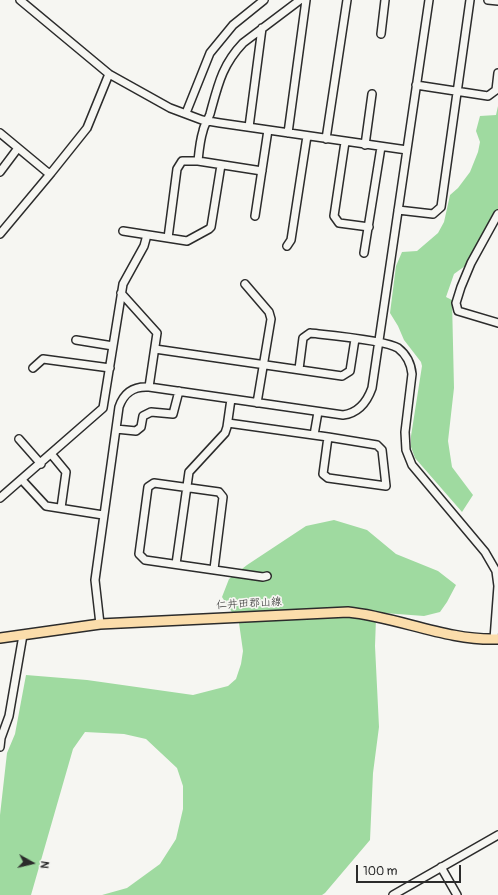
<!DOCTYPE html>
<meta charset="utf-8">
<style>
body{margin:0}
#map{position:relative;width:498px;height:895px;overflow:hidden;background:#f6f6f2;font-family:Pangolin,sans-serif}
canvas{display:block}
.north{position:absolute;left:12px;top:843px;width:40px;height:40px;-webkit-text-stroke:3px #f6f6f2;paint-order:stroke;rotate:98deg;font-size:11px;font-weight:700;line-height:16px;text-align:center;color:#2b2b2b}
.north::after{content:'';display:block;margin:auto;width:14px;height:18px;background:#2b2b2b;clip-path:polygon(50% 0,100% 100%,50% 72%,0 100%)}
.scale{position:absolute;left:356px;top:865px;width:105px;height:18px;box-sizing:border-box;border:2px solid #2b2b2b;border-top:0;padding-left:5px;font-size:12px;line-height:14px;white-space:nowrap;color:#2b2b2b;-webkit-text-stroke:3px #f6f6f2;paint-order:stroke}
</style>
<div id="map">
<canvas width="498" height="895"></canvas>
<div class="north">N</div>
<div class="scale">100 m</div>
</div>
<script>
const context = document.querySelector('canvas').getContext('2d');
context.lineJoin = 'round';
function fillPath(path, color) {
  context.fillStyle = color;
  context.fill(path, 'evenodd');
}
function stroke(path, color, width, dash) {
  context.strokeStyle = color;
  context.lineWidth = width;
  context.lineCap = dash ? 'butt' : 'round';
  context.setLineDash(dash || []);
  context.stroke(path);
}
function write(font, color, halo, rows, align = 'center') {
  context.font = font + ' Pangolin,"Klee One",sans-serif';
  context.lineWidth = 3.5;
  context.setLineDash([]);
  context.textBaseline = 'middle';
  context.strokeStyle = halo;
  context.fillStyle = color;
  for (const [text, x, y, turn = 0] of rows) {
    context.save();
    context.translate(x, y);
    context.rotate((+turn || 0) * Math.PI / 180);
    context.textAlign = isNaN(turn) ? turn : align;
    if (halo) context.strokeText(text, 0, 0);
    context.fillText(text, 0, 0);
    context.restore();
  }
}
const green = new Path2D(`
 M498,106V210L465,266L454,274L446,297L452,300L454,388L448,441L452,467L473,495L462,512L415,458L411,447V436L422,366L421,362L404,340L398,326L390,313L396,266L402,252L417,251L438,233L444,222L450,195L458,188L470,172L478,152L480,142L476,131L480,116L496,115Z
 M334,520L367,530L396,554L438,571L456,585L447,602L440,612L424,616L384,613L376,618L375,646L379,727L373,773L370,840L325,893L322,895H102L127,888L160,864L176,839L183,809V786L177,768L146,739L124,734L85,732L73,749L31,895H0V815L7,753L15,734L26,675L87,680L193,695L228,686L236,679L241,664L243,651L239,623L222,597L229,579L247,565L306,526Z`);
const minor = new Path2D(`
 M20,0L109,74L170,108L202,120L220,123L407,150
 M488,0L498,1
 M381,34L385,0
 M416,85L488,96L496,90L498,73
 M186,113L210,53L233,25L264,0
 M249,127L262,28
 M0,133L47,172L51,173L0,234
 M288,133L306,0
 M326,139L347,0
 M345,142L334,216L339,223L369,227
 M365,145L372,94
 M198,161C199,151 200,140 203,131C204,125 208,120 210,114C218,85 222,65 243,43L300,0
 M0,172L18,148
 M51,173L87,128L109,74
 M398,210L433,214L441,207L470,0
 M498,214L471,263L461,287L456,303L458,311L498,323
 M255,216L268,130
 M123,231L187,241L209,229L211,227L221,165
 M168,238L177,169L182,161H198L262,171
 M287,246L291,240L307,136
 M364,253L381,147
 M245,284L269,312L271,319L257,403
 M121,293L157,333L149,387
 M76,340L113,346
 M155,349L342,376L350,371L355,339
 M33,368L43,359L110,368
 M299,369L303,338L310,333C328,335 386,340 398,348C407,355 411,364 412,374L405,432L406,450L412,465L485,552L496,571L498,586L494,639
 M228,423L328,437L323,474L328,478L386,486L382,450L377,445L328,437
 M116,429L136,431L141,427L143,416L151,412L173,414L179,391
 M314,435L318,412
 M19,439L41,464
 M52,455L66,472L61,508
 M22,480L46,506L103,515
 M0,498L103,408L123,284L144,246L147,235
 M176,564L189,472L225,433L227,427L231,399
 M214,569L223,497L219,492L154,483L148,487L139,554L145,560L263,577L267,576
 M100,624L95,580L119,407C124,392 134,386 149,387L343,415C359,413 367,402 372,388L429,0
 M0,747L1,738L9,716L23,635
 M441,867L457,895
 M393,895L498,835`);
const major = new Path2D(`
 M0,638L100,624L348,612C398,617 447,641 498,639`);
const streetNames = [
 ["仁井田郡山線",249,604,-3]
];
fillPath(green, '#9fdaa0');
stroke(minor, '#2b2b2b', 10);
stroke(major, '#2b2b2b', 12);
stroke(minor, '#f6f6f2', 7);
stroke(major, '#fbddab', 9);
write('11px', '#2b2b2b', '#f6f6f2', streetNames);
</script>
